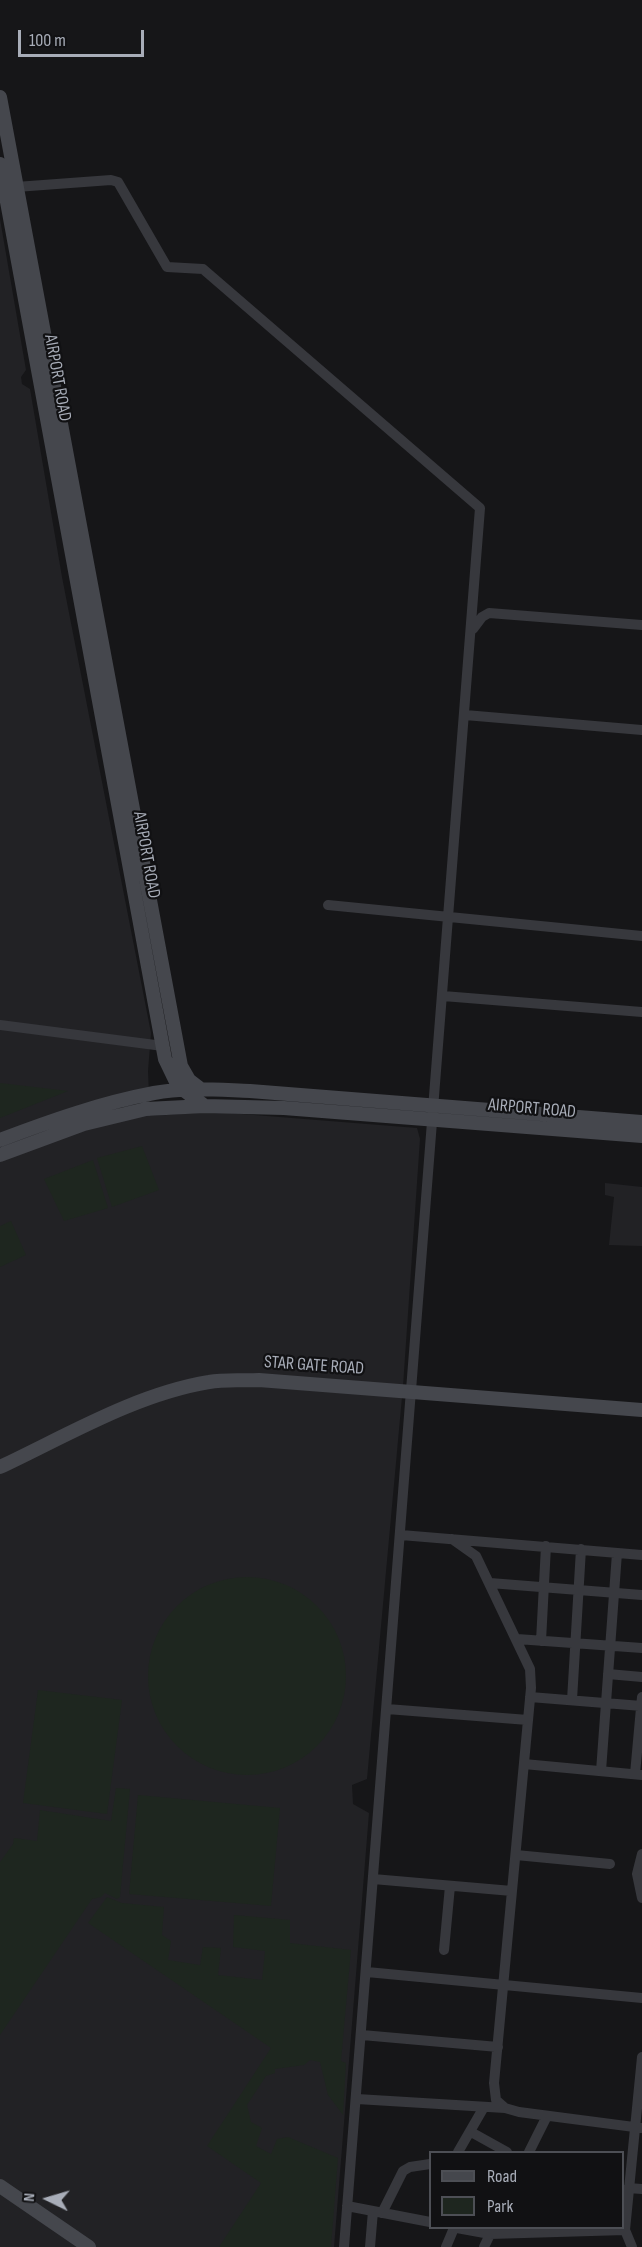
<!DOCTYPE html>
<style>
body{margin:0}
#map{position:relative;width:642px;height:2247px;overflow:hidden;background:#161618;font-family:"Sofia Sans Condensed",sans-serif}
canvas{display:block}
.legend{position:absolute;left:429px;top:2151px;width:195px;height:78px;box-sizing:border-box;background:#111113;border:2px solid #4d4f55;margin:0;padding:8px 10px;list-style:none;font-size:18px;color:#a8adb8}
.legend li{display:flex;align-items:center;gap:12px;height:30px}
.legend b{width:30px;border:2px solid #4d4f55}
.north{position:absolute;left:18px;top:2169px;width:60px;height:60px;-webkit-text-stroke:4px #111113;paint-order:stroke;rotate:275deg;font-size:16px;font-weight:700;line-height:24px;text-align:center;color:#a8adb8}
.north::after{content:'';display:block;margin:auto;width:21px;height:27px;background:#a8adb8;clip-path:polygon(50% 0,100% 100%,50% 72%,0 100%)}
.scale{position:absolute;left:18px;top:30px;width:126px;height:27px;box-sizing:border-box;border:3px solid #a8adb8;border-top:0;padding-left:8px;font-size:18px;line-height:21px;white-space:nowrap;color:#a8adb8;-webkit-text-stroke:4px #111113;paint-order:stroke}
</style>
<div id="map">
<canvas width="642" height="2247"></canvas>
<ul class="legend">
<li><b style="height:8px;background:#45474d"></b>Road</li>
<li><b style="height:16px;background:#1e261f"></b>Park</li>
</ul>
<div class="north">N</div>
<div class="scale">100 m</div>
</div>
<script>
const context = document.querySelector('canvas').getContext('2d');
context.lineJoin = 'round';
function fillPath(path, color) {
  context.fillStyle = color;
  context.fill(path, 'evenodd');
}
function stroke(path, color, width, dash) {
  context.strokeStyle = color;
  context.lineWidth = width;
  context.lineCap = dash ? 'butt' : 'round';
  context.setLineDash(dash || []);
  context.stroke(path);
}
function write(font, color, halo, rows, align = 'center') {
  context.font = font + ' "Sofia Sans Condensed",sans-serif';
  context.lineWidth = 4.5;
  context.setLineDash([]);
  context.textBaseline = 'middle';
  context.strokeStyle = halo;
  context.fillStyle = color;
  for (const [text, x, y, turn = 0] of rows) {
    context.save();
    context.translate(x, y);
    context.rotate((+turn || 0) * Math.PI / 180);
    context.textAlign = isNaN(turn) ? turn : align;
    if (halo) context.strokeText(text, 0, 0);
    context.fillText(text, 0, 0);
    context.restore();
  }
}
const built = new Path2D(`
 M0,219L26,370L21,377L22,384L30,389L62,577L151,1033L148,1071L150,1116L217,1112L417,1128L420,1139L403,1386L367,1779L352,1785L353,1804L369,1813L334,2247H0Z
 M605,1183L642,1187V1246L609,1245L614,1197L605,1195Z`);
const green = new Path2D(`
 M0,1083L68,1091L0,1118Z
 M142,1146L159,1190L112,1207L97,1158Z
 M93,1160L108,1208L64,1221L44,1179Z
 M11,1221L26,1255L0,1267V1226Z
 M148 1676a99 99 0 1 1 198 0a99 99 0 1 1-198 0Z
 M38,1690L122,1700L107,1814L23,1803Z
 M116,1788L130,1789L120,1897L117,1899L105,1893L101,1897L92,1899L0,2035V1862L13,1844L14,1838L37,1841L40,1810L111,1821Z
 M138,1795L280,1808L271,1906L129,1894Z
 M107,1897L122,1903L164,1907L162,1935L171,1941L168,1960L200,1965L203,1947L221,1948L218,1975L262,1980L265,1951L233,1947L234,1915L290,1920V1943L351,1950L341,2061L346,2063L343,2115L328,2095L320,2062L310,2060L304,2065L275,2069V2073L266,2076L247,2105L251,2122L262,2128L256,2146L271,2154L277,2139L288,2137L338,2158L331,2247H219L261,2183L207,2146L271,2048L88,1923Z`);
const street = new Path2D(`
 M16,187L111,180L118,182L167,267L203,269L480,508L344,2247
 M473,629L482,617L489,613L642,625
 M465,715L642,730
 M328,905L642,936
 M443,996L642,1012
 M0,1025L163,1046
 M401,1535L642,1555
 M452,1539L476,1556L530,1669L531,1688L494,2083L496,2100L505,2108L519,2112L642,2128
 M490,1583L642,1595
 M517,1639L642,1648
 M541,1641L546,1546
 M608,1674L642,1677
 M530,1697L642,1706
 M572,1700L581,1549
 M387,1709L528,1720
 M524,1764L642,1775
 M601,1771L617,1553
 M635,1774L642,1697
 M642,1854L637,1874L642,1898
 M516,1855L610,1864
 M373,1879L512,1891
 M444,1950L450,1886
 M367,1972L642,1998
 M362,2035L498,2047
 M357,2099L505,2108
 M471,2132L507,2152
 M458,2152L484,2107
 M529,2152L547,2116
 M628,2188L642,2189
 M347,2206L430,2222
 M382,2213L403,2171L410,2167L430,2164
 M457,2228L490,2234L625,2230
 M370,2247L373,2211
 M446,2247L454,2228
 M484,2247L493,2228
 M632,2247L625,2230L642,2057`);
const secondary = new Path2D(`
 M0,97L181,1066L189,1080L202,1090
 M0,164L165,1059L178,1086L205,1106
 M0,1140C50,1121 101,1103 154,1093C184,1087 219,1090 250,1091L642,1122
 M0,1155L84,1124L146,1109L205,1106L284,1108L642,1136
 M0,1467C66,1436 136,1394 209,1382C225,1379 243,1381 259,1380L642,1410
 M0,2186L89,2247`);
const streetNames = [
 ["AIRPORT ROAD",57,378,80],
 ["AIRPORT ROAD",146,855,80],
 ["AIRPORT ROAD",532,1109,5],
 ["STAR GATE ROAD",314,1366,4]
];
fillPath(built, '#222225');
fillPath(green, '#1e261f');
stroke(street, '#37383d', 10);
stroke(secondary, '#45474d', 14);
write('18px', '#a8adb8', '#111113', streetNames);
</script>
